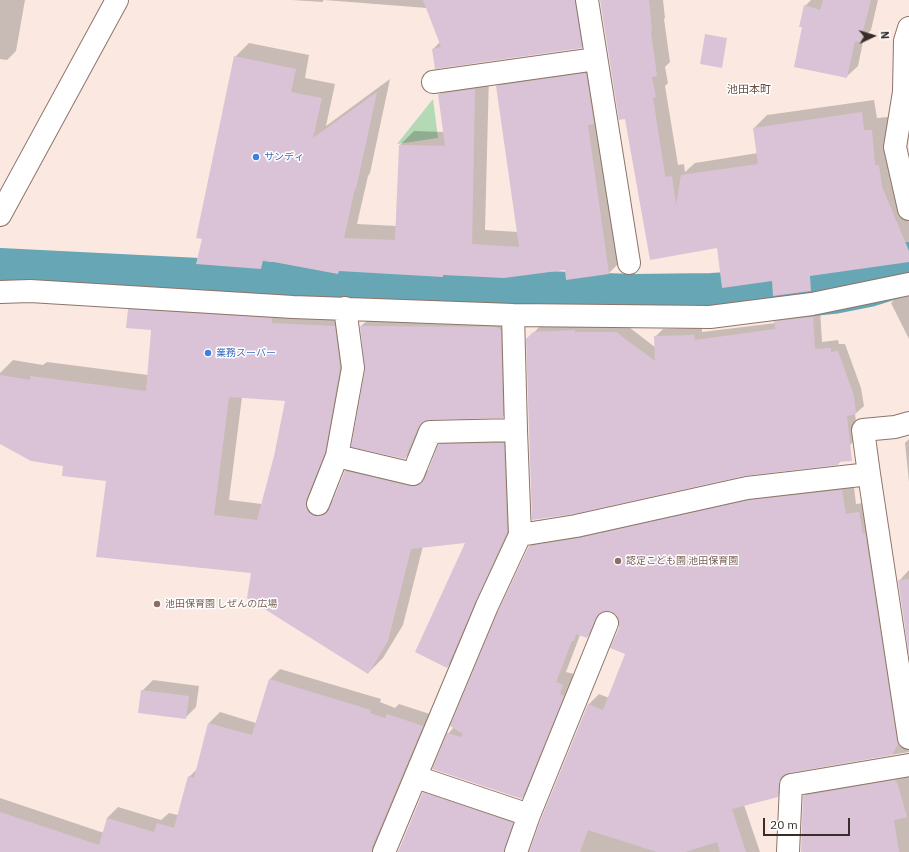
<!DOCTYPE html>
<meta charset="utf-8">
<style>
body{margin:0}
#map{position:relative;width:909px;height:852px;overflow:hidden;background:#fbe9e1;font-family:"IBM Plex Sans",sans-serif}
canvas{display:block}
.north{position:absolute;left:853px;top:16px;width:40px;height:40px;-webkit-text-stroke:3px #fff;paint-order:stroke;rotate:86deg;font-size:11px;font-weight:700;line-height:16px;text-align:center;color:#382d28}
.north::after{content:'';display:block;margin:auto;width:14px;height:18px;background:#382d28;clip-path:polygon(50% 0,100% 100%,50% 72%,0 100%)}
.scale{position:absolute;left:763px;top:818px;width:87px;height:18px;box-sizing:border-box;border:2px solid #382d28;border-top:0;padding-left:5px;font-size:12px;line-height:14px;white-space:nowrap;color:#382d28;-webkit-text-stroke:3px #fff;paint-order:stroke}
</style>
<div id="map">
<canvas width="909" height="852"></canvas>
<div class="north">N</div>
<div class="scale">20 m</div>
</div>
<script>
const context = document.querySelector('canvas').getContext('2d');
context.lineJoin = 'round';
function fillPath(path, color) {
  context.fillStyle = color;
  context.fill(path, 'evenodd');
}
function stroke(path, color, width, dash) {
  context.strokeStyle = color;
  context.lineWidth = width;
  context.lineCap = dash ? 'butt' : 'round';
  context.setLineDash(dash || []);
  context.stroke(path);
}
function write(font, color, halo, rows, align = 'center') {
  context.font = font + ' "IBM Plex Sans","Noto Sans JP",sans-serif';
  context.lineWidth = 3;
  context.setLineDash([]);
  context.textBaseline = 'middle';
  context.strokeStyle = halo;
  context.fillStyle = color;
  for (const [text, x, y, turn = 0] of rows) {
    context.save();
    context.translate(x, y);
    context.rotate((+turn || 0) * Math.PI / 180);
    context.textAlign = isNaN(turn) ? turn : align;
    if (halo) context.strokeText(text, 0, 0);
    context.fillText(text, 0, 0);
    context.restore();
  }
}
const green = new Path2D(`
 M433,99L438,138L397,144Z`);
const shadow = new Path2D(`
 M0,0H25L16,51L7,60L0,59Z
 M292,0H589L594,35L582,47L433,49L440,42L427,8L324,0L322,2Z
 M601,0H663L665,18L664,19L670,62L665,67L668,83L665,86L678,165L684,164L685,172L695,163L758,153L754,128L767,115L874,100L877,118L888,117L897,201L909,209V255L823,273V278L811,290L773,280L718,247L651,258L625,117Z
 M811,0H878L871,30L864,37L858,66L846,77L803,27L805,6Z
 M249,43L309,55L305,78L335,84L326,126L390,79L370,173L368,176L357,224L397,226L400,145L414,131L444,132L440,94L454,80L489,75L485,230L518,232L497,86L511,72L600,59L623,259L609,273L566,269L341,270L338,273L268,260L260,268L203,238L235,57Z
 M909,289V339L891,303L902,292Z
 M144,295L350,311L328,501H334L345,471L361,456L429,471L439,445L455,429L519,428L522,516L462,652L447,667L467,541L423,546L403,625L383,658L368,673L253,572L107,480L0,443V373L13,360L43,365L47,362L148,375L152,329L129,310ZM242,397L287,400L275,456L262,504L229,500Z
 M820,309L822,342L838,340L839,344H845L861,388L864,406L855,414L858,437L850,445L846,456L838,464L527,340L542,324H625L656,348L655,337L663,329L702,328V332L776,323L783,314Z
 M368,320L504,321L509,410L503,417L430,418L424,421L412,452L405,458L366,370L361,326Z
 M909,439V482L905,443Z
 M853,479L856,504L870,502L909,733V752L790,772L788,785L777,796L744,805L760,852H530L588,705L599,694L609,698L626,653L620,628V622L618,615L612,611L605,610L598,626L587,637L580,635L566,672L574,674L570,683L574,685L532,787L522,798L448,734L454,727L529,547L540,536Z
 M909,570V648L899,581Z
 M280,669L381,699L380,702L395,708L399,704L433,715L389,852H0V798L104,833L107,818L118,807L161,820L169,813L178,815L189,777L198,768L209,723L220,712L256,723L270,679Z
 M153,680L199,686L196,707L185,718L142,691Z
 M909,769V852H802L804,796L815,785Z
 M434,782L523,812L521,852H399L423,793Z`);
const river = new Path2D(`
 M0,274L278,288L633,300L712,299L747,297L833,288L868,281L909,268`);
const building = new Path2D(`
 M423,0H575L582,48L435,69L432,49L441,47Z
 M600,0H649L652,31L651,32L657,76L652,77L656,97L653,98L665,175V177L672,176L676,205L681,175L758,164L753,128L862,112L864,130H872L875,165H879L882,187L909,251V262L810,276L811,291L773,296L772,281L722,288L717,248L650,260L625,119L619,120Z
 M823,0H871L860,42L855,41L847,78L794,67L802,27H799L804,5L820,10Z
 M705,34L727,38L722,68L700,64Z
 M234,56L296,69L291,92L322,98L313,138L377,92L356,189L355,188L344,238L395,240L399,145L445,146L438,94L475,89L472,244L519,247L496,86L586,73L594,124L588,125L609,274L566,280L565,270L504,278L443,275V277L339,271L338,274L263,260L261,269L196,264L202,239L196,238Z
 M128,309L272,318V323L335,326L340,368L325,453L306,500V506L308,511L314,516H320L325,514L329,509L345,471L410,486H416L421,484L425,479L438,444L504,443L507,532L476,601L447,668L415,652L465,543L411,549L388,641L368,674L247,598L251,573L96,557L106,481L62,476L63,466L31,461L0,444V375L30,380V376L146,391L151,330L126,328ZM229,397L285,401L274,456L257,520L214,515Z
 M813,317L815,349L831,348V352L838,351L854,396L856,414L847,416L852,461L838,462V465L744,476L574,514L532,520L526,339L533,332L575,330V332H616L655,361L654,336L694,335L695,340L775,329L774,321Z
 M360,326L497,327L501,330L503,418L430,420L423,422L418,427L405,459L351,447L365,370Z
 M842,490L846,514L859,512L863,534L865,533L897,740L898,744L892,755L789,773L783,775L780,779L778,797L732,809L746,852H720L717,842L685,852H657L588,830L580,852H529L541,819L588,704L603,710L625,654L610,648L619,628V622L617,615L612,612L606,611L600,613L596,618L587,638L576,634L574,641H572L556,682L563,685L560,694L564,696L522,799L432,769L447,733L461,737L463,734L450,726L498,611L529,546L579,538L749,500Z
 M909,579V655L898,580Z
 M269,679L371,710L370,713L385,718L387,714L423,726L372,847V852H0V812L99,845L107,818L154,832L157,823L174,828L188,776L194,778L208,723L252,735Z
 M141,690L189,696L186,719L138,713Z
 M894,780L897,782L907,817L894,820L899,852H801L803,796Z
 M423,792L513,823L504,852H398Z`);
const minor = new Path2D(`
 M587,0L629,263
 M909,28L905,41L904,92L895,147L909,209
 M433,82L596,59
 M0,292L30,291L293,307L513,315L710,317L812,304L909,284
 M513,315L516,430L520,535L576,526L747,488L869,474
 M909,423L895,427L863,430L869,474L909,738
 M337,456L413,474L430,432L516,430
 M318,504L337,456L353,368L345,308
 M416,777L529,815
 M384,852L487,606L520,535
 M516,852L529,815L607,623
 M788,852L791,785L909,765`);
const tertiary = new Path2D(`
 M0,215L117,0`);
const markers = [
 [256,157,4,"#3f7fe0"],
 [208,353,4,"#3f7fe0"],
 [618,561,4,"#8d6e63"],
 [157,604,4,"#8d6e63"]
];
const shopNames = [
 ["サンディ",264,157],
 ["業務スーパー",216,353]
];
const educationNames = [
 ["認定こども園 池田保育園",626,561],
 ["池田保育園 しぜんの広場",165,604]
];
const neighbourhoodNames = [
 ["池田本町",749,90]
];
fillPath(green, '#b4d9b5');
fillPath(shadow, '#0003');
stroke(river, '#67a6b5', 52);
fillPath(building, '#dac3d6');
stroke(minor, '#8d7468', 24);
stroke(tertiary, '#8d7468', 24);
stroke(minor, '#fff', 22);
stroke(tertiary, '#fff', 22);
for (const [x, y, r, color] of markers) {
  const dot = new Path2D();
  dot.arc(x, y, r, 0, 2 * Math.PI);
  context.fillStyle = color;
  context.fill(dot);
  stroke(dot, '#fff', 1.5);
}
write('10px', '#366cbe', '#fff', shopNames, 'left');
write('10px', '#785e54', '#fff', educationNames, 'left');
write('11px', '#674f44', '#fff', neighbourhoodNames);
</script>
